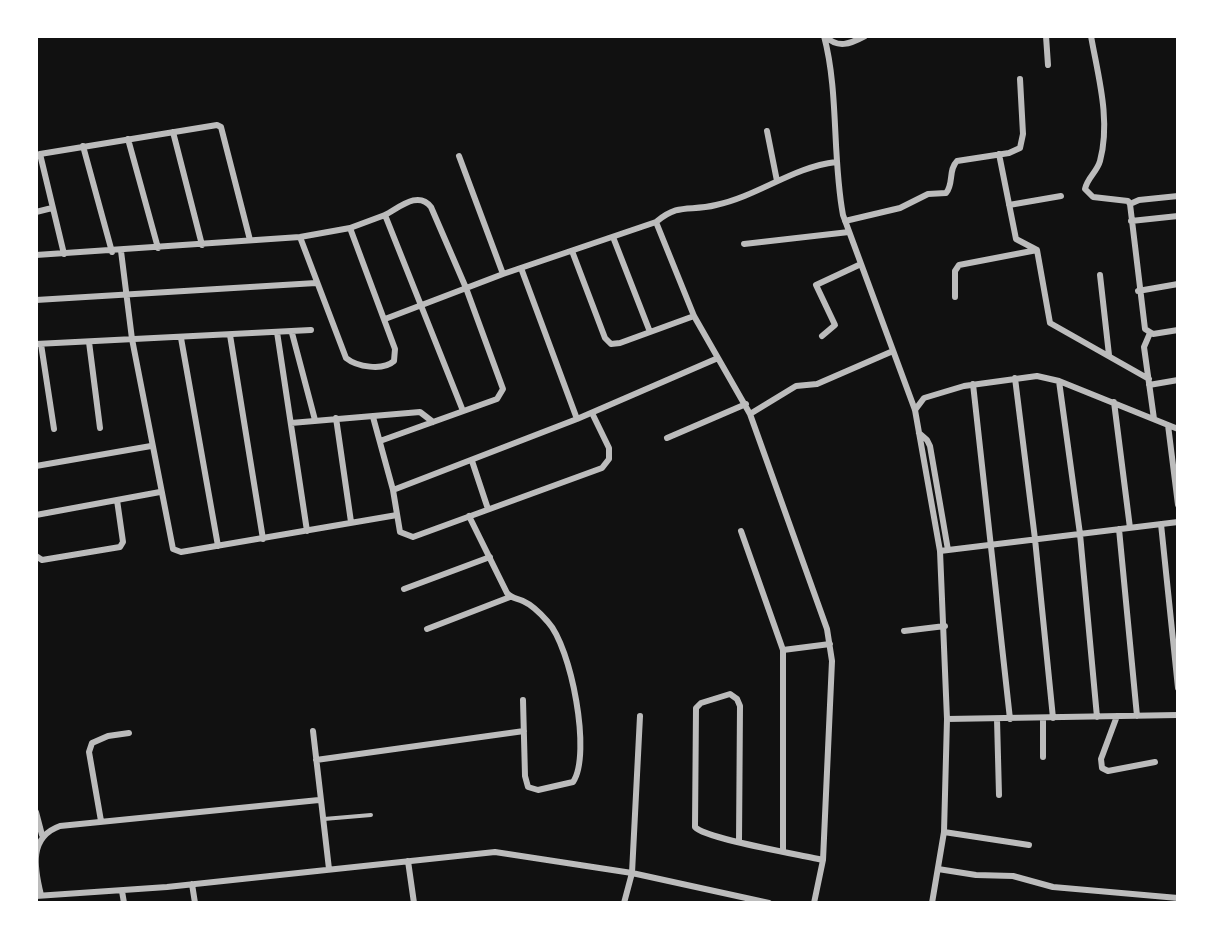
<!DOCTYPE html>
<style>
body{margin:0}
#map{position:relative;width:1214px;height:939px;overflow:hidden;background:#111;font-family:"Archivo Narrow",sans-serif}
canvas{display:block}
.frame{position:absolute;inset:0;border:38px solid #fff;pointer-events:none}
</style>
<div id="map">
<canvas width="1214" height="939"></canvas>
<div class="frame"></div>
</div>
<script>
const context = document.querySelector('canvas').getContext('2d');
context.lineJoin = 'round';
function stroke(path, color, width, dash) {
  context.strokeStyle = color;
  context.lineWidth = width;
  context.lineCap = dash ? 'butt' : 'round';
  context.setLineDash(dash || []);
  context.stroke(path);
}
const service = new Path2D(`
 M324,819L371,815`);
const minor = new Path2D(`
 M824,36C839,92 832,157 843,215L915,410L940,551L947,719L944,832L932,903
 M825,36C838,49 850,44 865,36
 M1046,36L1048,65
 M1091,36C1098,76 1111,120 1100,161C1097,172 1087,178 1085,189L1093,197L1128,201L1130,204
 M767,131L777,181
 M173,132L202,245
 M128,139L158,248
 M83,146L112,252
 M999,154L1016,239L1037,250L1050,323L1149,379
 M459,156L503,274
 M1130,204L1145,329L1153,334L1178,330
 M1130,204L1139,200L1178,196
 M1009,205L1061,196
 M36,212L52,208
 M845,221L900,208L928,194L946,193C954,184 948,170 957,161L1009,153L1020,148L1023,134L1020,79
 M1131,221L1178,216
 M656,222C680,202 689,212 716,205C758,196 793,167 836,162
 M350,228L385,215
 M613,237L650,332
 M744,244L849,232
 M121,251L132,339L173,549L181,552L397,515
 M572,251L605,338L611,344L620,343L694,316
 M64,254L40,154L217,125L221,127L250,240
 M36,255L300,237L350,228L395,349L394,361C383,371 357,367 346,358L300,237
 M521,268L577,419
 M1100,275L1109,355
 M1138,291L1178,284
 M955,297V271L959,265L1037,250
 M36,300L316,283
 M385,319L503,274L656,222L694,316L750,414L827,629L832,661L823,860L814,903
 M277,332L307,531
 M292,333L315,420
 M1150,333L1144,347L1154,419
 M230,335L263,539
 M822,336L835,325L816,285L861,264
 M181,338L218,546
 M89,342L100,428
 M36,344L311,330
 M41,344L54,429
 M1015,378L1035,539L1053,718
 M1059,381L1080,534L1097,717
 M973,384L1010,719
 M1149,385L1178,380
 M1114,402L1130,528
 M915,410L924,398L964,386L1037,376L1059,381L1178,429
 M750,414L796,386L817,384L893,351
 M373,417L393,490L400,532L413,537L602,468L609,459V448L592,413
 M336,418L351,522
 M291,423L420,412L433,422
 M1168,425L1178,505
 M919,433L927,440L930,446L948,550
 M667,438L746,404
 M380,441L497,399L503,389L466,288L431,207C418,190 399,208 385,215L463,411
 M472,461L488,509
 M36,466L151,446
 M393,490L577,419L718,358
 M36,515L160,492
 M469,516L507,593C512,599 517,598 523,601C532,605 542,615 548,622C571,647 592,754 573,782L538,790L528,787L525,776L523,700
 M1161,524L1178,688
 M1119,529L1137,716
 M741,531L783,650V851
 M940,551L1178,522
 M36,556L42,560L120,547L123,542L117,500
 M404,589L490,557
 M427,629L510,597
 M904,631L945,626
 M783,650L830,644
 M1117,716L1101,759L1102,768L1108,771L1155,762
 M947,719L1178,715
 M997,719L999,795
 M313,731L329,869
 M1043,757V718
 M316,760L524,731
 M36,812L42,835
 M101,821L89,752L92,743L108,736L129,733
 M944,832L1029,845
 M739,842L740,706L737,699L730,694L701,703L696,708L695,827C705,839 802,855 823,860
 M408,861L414,903
 M938,869L976,875L1013,876L1053,887L1178,898
 M192,884L195,903
 M122,891L124,903
 M41,895C34,867 29,837 60,826L319,800
 M36,896L167,887L495,852L632,873L769,903
 M624,903L632,873L640,716`);
stroke(service, '#bcbcbc', 4);
stroke(minor, '#bcbcbc', 6);
</script>
